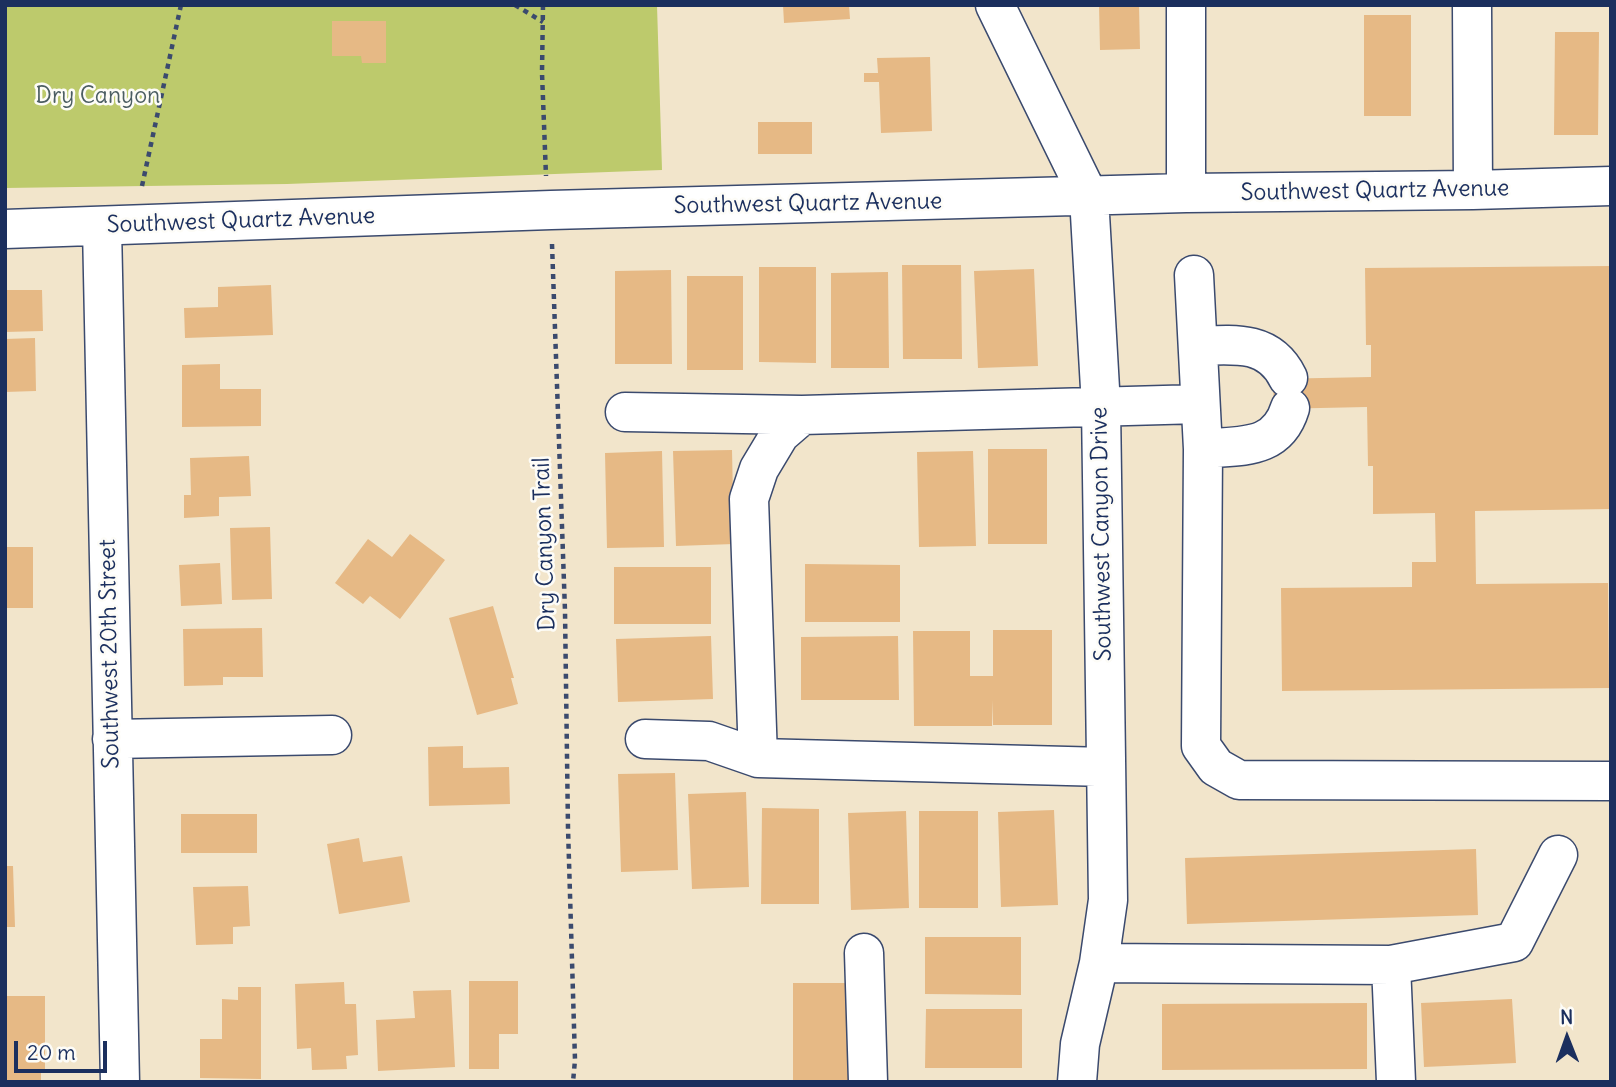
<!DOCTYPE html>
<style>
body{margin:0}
#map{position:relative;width:1616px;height:1087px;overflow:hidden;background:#f2e5cb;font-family:Delius,sans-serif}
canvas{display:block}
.frame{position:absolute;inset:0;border:7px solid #1b2f5e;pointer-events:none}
.north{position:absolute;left:1532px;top:1003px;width:70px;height:70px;-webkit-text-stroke:5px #fdfcf7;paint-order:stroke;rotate:359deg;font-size:19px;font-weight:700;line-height:28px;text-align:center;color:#1b2f5e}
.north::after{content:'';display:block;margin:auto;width:24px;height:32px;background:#1b2f5e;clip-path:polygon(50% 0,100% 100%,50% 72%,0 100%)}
.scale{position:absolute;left:14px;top:1041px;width:93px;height:32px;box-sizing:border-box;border:4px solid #1b2f5e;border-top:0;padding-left:9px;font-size:21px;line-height:24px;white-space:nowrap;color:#1b2f5e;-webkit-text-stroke:5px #fdfcf7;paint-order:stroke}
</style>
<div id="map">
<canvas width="1616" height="1087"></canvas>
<div class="frame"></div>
<div class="north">N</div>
<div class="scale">20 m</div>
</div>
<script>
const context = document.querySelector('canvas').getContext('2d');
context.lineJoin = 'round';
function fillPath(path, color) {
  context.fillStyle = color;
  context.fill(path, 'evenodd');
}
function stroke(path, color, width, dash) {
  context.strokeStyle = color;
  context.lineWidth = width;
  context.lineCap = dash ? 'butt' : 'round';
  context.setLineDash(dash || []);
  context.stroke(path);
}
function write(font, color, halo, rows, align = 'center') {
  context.font = font + ' Delius,sans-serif';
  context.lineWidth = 5;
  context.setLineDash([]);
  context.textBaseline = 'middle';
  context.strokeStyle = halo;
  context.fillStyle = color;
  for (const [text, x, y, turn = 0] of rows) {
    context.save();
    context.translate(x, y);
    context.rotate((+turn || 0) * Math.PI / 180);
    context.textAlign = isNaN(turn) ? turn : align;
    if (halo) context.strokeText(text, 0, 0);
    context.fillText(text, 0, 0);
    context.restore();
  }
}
const green = new Path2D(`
 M5,5H657L662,170L287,184L5,188Z`);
const building = new Path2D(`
 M783,5H849L850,19L784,23Z
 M1099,5H1139L1140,49L1100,50Z
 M1364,15H1411V116H1364Z
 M332,21H386V63H362L361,56H332Z
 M1555,32H1599L1598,135H1554Z
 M930,57L932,131L881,133L879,82H864V73H878L877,58Z
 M758,122H812V154H758Z
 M902,265H961L962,359H903Z
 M1611,266V509L1475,511L1476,584L1608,583L1609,688L1282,691L1281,588L1412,587V562H1436L1435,513L1373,514V466H1368L1367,407L1274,409L1273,379L1371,377V345H1366L1365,268Z
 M759,267H816V363L759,362Z
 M1034,269L1038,366L978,368L974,271Z
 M671,270L672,364H615V271Z
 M888,272L889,368H831V273Z
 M687,276H743V370H687Z
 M271,285L273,335L185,338L184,308L218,307V287Z
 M5,290H42L43,331L5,332Z
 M35,338L36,391L5,392V339Z
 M220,364V389H261V426L182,427V365Z
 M988,449H1047V544H988Z
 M732,450L734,544L676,546L673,451Z
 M662,451L664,547L607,548L605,453Z
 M973,451L976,546L919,547L917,452Z
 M249,456L251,496L219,497V516L184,518V495H191L190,458Z
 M270,527L272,599L232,600L230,528Z
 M410,534L445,560L400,619L370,596L363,604L335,583L368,539L392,557Z
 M5,547H33V608H5Z
 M220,563L222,604L181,606L179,565Z
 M805,564L900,565V622H805Z
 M614,567H711V624H614Z
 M493,606L514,678H511L518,704L477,715L449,618Z
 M262,628L263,677H223V685L184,686L183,629Z
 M993,630H1052V725H993L992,700V726H914L913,631H970V676H993Z
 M711,636L713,699L618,702L616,639Z
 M898,636L899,700H801V637Z
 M463,746V768L509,767L510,804L429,806L428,747Z
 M675,773L678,870L621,872L618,774Z
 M746,792L749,887L692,889L688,794Z
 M762,808L819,809V904H761Z
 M1054,810L1058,905L1001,907L998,812Z
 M906,811L909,908L851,910L848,813Z
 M919,811H978V908H919Z
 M181,814H257V853H181Z
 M359,838L363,862L402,856L410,902L339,914L327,844Z
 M1476,849L1478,915L1187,924L1185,858Z
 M5,866H13L15,927H5Z
 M248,886L250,926L233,927V944L196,945L193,887Z
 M925,937H1021V995L925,994Z
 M469,981H518V1034H499V1069H469Z
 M344,982L345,1004H356L358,1055L346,1056L347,1069L312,1070L311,1048L297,1049L295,984Z
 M793,983H852V1082H793Z
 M238,987H261V1079L200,1078V1039H222V999L238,1000Z
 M451,990L455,1067L378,1071L376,1020L415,1018L413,991Z
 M7,996H45V1071H41V1082H7Z
 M1512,999L1516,1063L1424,1067L1421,1003Z
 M1367,1003V1069L1162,1070V1004Z
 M926,1009H1022V1068H925Z`);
const path = new Path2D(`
 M515,5L543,22
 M543,5L542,73L546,176
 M142,186L181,5
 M552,244L565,611L568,828L575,1060L573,1082`);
const minor = new Path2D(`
 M995,5L1089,197L1101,406L1108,900L1099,963L1080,1044L1077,1082
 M1472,5L1473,190
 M1186,193V5
 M102,227L120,1082
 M5,229L551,210L1186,193L1473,190L1611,186
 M1194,275L1203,449L1201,746L1216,767L1239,780L1611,781
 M1199,346C1236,344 1270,341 1288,378
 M625,412L802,415L1200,404
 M1203,449C1240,445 1277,451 1290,408
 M112,739L332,735
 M645,739L709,741L758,758L1106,767
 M758,758L749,499L759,469L780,434L802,415
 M864,953L868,1082
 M1099,963L1391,965L1514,942L1558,855
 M1391,965L1396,1082`);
const parkNames = [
 ["Dry Canyon",98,96]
];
const streetNames = [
 ["Southwest Quartz Avenue",1375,191,-1],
 ["Southwest Quartz Avenue",808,204,-1],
 ["Southwest Quartz Avenue",241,221,-2],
 ["Southwest Canyon Drive",1102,534,-91],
 ["Dry Canyon Trail",545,544,-92],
 ["Southwest 20th Street",110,654,-91]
];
fillPath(green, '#bdca6c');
fillPath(building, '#e6b985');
stroke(minor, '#3b4a6e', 41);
stroke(path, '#3b4a6e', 4.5, [5, 5]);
stroke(minor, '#fff', 38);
write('23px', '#4c5e62', '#fdfcf7', parkNames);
write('23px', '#1b2f5e', '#fdfcf7', streetNames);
</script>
